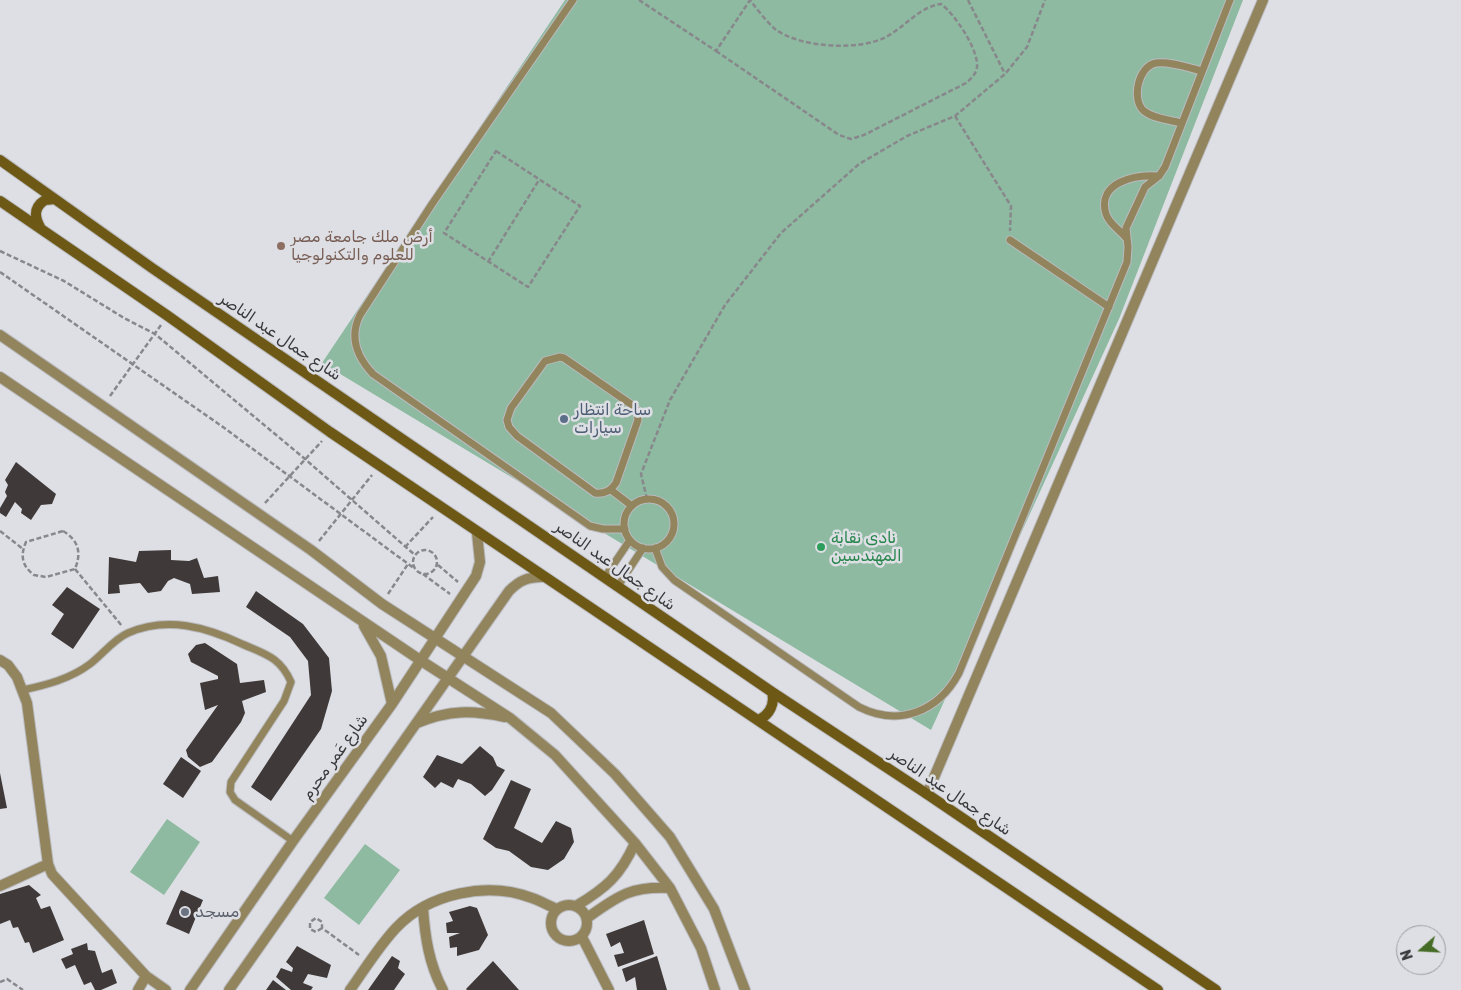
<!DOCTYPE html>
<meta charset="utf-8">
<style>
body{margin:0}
#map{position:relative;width:1461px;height:990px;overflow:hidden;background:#dedfe4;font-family:Rubik,sans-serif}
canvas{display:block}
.north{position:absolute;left:1396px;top:925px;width:50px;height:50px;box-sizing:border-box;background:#dedfe4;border:1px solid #9c9da1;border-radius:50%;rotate:251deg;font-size:14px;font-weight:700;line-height:20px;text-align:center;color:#3a3a3c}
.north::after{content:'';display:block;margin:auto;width:18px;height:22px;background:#456c27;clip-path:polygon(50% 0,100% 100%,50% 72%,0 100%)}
</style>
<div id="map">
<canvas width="1461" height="990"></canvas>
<div class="north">N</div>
</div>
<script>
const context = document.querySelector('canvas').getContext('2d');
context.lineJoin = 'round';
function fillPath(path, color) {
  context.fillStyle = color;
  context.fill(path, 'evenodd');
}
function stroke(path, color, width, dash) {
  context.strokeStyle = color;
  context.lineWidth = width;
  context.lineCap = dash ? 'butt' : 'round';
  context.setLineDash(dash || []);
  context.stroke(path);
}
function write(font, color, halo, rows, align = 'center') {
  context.font = font + ' Rubik,"Noto Naskh Arabic",sans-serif';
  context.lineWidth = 5;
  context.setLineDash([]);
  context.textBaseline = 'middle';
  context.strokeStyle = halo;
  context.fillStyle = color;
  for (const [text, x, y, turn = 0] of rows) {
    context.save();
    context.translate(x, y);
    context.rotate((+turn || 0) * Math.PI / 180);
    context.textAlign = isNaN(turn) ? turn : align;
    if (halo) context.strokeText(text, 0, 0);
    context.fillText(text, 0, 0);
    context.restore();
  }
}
const green = new Path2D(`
 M565,0H1243L1119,319L931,730L322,363Z
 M167,819L200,842L164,895L130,872Z
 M365,844L400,870L359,925L324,898Z`);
const building = new Path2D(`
 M16,462L56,494L52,504L41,505L31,520L21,513L22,509L15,502L6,517L0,513V508L7,496L5,492L8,485L5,480Z
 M171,550V560L189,561L197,558L204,578L218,576L220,592L192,594L190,584L174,578L168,581L161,591L148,593L140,583L119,585L120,593L108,594L109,557L136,562L139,551Z
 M67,587L100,609L73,649L51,634L64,614L52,605Z
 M256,591L303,624L329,658L332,691L321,729L271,801L251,787L311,695L308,661L290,637L246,607Z
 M205,643L237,664L240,683L264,680L266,692L242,701L245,713L241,722L212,762L200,767L188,757L186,750L218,705L205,710L200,683L218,679V676L191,662L188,654L196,645Z
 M480,746L493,757L497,766L505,770L492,790L485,796L471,784L458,779L453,788L441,782L435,788L423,777L437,755L462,764Z
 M181,757L201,771L183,798L163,784Z
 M0,773L7,808L0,809Z
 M511,780L531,789L514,828L542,843L556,821L571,828L574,842L564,859L548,870L531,867L509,851L496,848L483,839Z
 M29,885L41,895L36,898L41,909L50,906L64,940L33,953L29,942L25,943L18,927L13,928L10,920L0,924V894Z
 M181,890L203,900L189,934L166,924Z
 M470,906L477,908L488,935L479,950L457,956V947L450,948L449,937L460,933H447L446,923L453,921L449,912Z
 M644,920L654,954L618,967L614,955L624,953L620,942L611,947L606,934Z
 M87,943L88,950L95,951L102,973L112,969L117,983L101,990H95L91,982L84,985L75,965L66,969L61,959L73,954L71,949Z
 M297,946L331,965L327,978L308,974L303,983L313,987L311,990H291L276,977L281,968L292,972L293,968L286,962Z
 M392,956L400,961L398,968L405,974L394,990H368Z
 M657,956L667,990H637L635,977L626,982L622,969Z
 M493,961L519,990H467L466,989Z
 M273,980L286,990H266Z`);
const path = new Path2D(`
 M639,0L716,51L750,0
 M968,0L1005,74
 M716,51L839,135L851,139L864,135L966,83C971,79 976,74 977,67C979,50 954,13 941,4C919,7 905,27 886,37C859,51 800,48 775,29C766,21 757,9 750,0
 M955,116L1011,206L1010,231
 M496,151L580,206L528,287L444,233Z
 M0,251L64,281L124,318L155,334L305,459L415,555
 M488,262L539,180
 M0,272L223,427L415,569
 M110,396L161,325
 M647,499L641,474L670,400L725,305L781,233L859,164L907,136L955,116L1005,74L1027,47L1045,0
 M265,503L322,441
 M0,531L23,549
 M63,531C78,540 82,552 75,569L46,577L34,575C22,566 20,556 26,542Z
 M319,541L372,475
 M405,547L433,517
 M413 562a12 12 0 1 1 24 0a12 12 0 1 1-24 0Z
 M438,565L458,582
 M75,569L122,626
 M423,574L450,594
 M388,594L408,564
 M322,928L316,932L310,929V922L316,918L322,922V928L359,955
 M0,982L7,979L23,990`);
const lane = new Path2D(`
 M573,0L432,204L360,315C349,337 357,357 373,374L590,526L603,529H625
 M1182,123C1170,120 1154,119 1144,111C1131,100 1138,66 1156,63C1170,61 1189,68 1202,71
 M1126,238C1120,230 1109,224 1106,214C1096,182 1136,174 1159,176
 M1010,240L1109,307
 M560,357L564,358L632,405L637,410L638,420L616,483C610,491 605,494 595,493L517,436L509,427L507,420L511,408L545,361Z
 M611,490L632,506
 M624 524a25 25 0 1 1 50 0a25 25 0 1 1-50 0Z
 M655,548L662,567L674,580L859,707C899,727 938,712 959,673L1127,262L1128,247L1126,228L1145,187L1159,176L1165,167L1230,0
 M605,577L630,540
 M618,586L643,548
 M23,690C46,685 70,679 90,664C102,655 114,639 128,633C167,616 206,627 242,644C265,654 280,657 291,682L284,701L231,782L230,792L235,800L293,841`);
const street = new Path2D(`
 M0,335L311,550L382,604L551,713L615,774L670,837L714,909L745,990
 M0,377L420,660L510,718L555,755L635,843L670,888L701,948L715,990
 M364,626L381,656L392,704
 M0,660L8,665L17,677L27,703L48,864L52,874L146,976L166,990
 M417,723C449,710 471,710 505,717
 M927,794L1263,0
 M0,886L48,864
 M551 923a18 18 0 1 1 36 0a18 18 0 1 1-36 0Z
 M576,906C606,888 620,876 635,843
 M423,908C425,937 429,964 443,990
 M587,918C618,896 630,886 670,888
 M582,937L609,990
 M138,990L146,976
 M190,990L293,841L392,704L476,576L480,562L477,533
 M229,990L509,591C519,581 527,577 542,577
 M350,990C365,969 379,946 396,928C429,893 488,881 532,898C541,901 549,906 557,909`);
const secondary = new Path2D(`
 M0,160L152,268L772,692L927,794L1216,990
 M0,201L168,316L330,432L1158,990
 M40,227C34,216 34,207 45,200L55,199
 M759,720C770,714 775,704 772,692`);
const markers = [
 [281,246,5,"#8d6e63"],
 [564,419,5,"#5c6f8a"],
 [821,547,5,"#2e9e5b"],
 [185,912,5,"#6b7280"]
];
const educationNames = [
 ["أرض ملك جامعة مصر",291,237],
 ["للعلوم والتكنولوجيا",291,255]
];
const streetNames = [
 ["شارع جمال عبد الناصر",280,337,34],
 ["شارع جمال عبد الناصر",615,566,35],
 ["شارع عَمر محرم",335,757,-54],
 ["شارع جمال عبد الناصر",950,792,34]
];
const serviceNames = [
 ["ساحة انتظار",574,410],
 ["سيارات",574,428]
];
const leisureNames = [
 ["نادى نقابة",831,538],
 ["المهندسين",831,556]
];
const worshipNames = [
 ["مسجد",195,912]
];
fillPath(green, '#8dbaa0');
fillPath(building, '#3f3a39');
stroke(lane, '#babbbf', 9);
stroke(street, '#babbbf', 12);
stroke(secondary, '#babbbf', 12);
stroke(path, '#88888c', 2.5, [5, 2.5]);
stroke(lane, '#92845d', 7);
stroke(street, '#92845d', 10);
stroke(secondary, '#6d5815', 10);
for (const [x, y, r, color] of markers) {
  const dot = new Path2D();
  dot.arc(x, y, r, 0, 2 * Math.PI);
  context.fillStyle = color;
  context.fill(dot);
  stroke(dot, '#dedfe4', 2);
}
write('16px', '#785e54', '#dedfe4', educationNames, 'left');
write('16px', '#3a3a3c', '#dedfe4', streetNames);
write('16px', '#4e5e75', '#dedfe4', serviceNames, 'left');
write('16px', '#27864d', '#dedfe4', leisureNames, 'left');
write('16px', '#5b616d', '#dedfe4', worshipNames, 'left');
</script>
